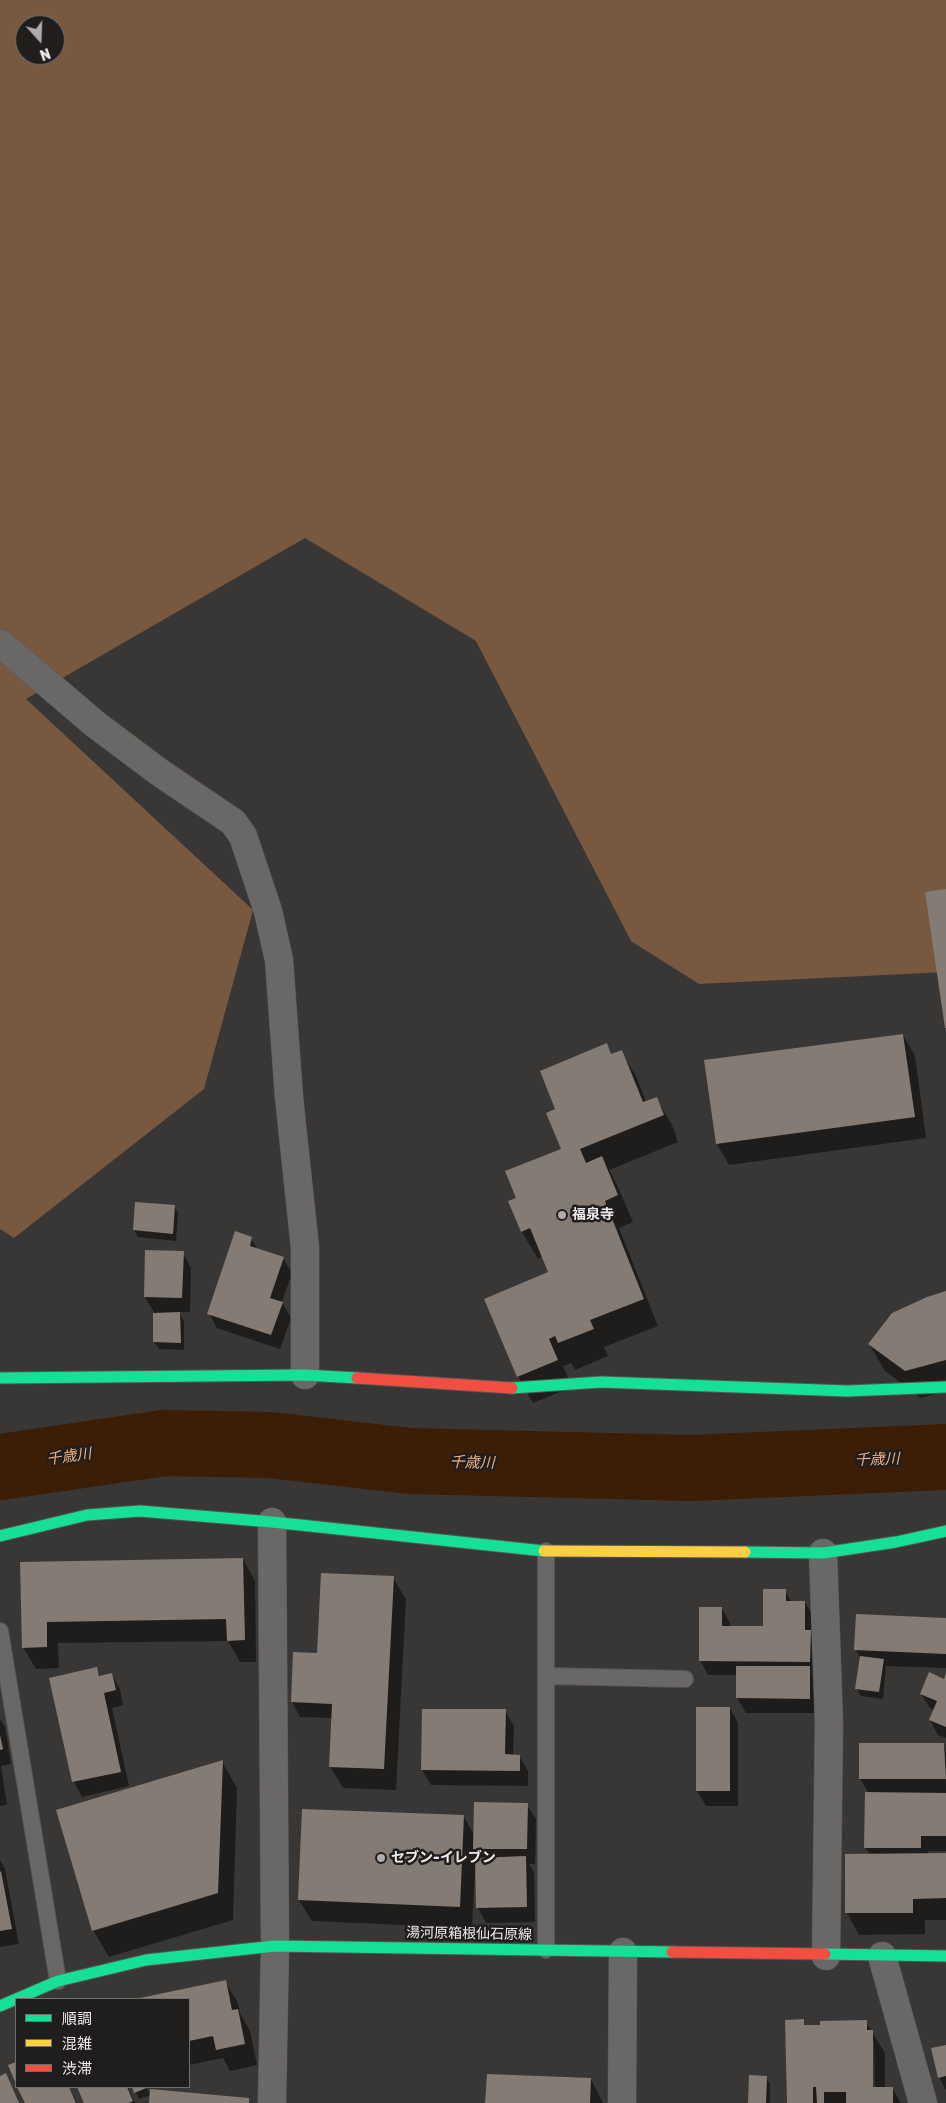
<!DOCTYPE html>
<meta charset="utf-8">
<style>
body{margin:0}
#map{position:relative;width:946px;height:2103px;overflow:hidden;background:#393735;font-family:Rubik,"Noto Sans JP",sans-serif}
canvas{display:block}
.legend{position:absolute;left:15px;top:1998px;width:175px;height:90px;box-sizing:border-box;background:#201e1d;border:1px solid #72706f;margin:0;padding:6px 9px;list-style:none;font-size:15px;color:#eeebea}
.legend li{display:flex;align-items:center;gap:10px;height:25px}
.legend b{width:25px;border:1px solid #72706f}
.north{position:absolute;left:15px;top:15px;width:50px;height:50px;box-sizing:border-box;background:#201e1d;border:1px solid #72706f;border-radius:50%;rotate:160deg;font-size:14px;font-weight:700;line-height:20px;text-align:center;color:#eeebea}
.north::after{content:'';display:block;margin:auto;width:18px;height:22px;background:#afacab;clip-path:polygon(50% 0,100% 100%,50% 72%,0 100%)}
</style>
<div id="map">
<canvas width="946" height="2103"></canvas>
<ul class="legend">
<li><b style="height:6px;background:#16e098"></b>順調</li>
<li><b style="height:6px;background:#ffcf43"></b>混雑</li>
<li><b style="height:6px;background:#f24e42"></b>渋滞</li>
</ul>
<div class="north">N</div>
</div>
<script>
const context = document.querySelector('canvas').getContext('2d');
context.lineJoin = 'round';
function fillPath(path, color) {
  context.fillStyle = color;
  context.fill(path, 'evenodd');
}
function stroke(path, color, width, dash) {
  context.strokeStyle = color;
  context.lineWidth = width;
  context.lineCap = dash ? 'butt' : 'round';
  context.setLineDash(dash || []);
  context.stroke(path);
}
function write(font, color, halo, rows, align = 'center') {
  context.font = font + ' Rubik,"Noto Sans JP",sans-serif';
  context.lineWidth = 5;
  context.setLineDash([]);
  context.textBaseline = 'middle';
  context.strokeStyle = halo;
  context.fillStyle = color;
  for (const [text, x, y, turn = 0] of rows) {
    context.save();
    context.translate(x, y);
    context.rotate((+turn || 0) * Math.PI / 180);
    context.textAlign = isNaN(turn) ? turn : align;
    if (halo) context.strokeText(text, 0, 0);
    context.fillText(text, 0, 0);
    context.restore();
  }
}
const forest = new Path2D(`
 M0,0H946V972L699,984L631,941L476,641L305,538L26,699L253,910L204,1089L14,1238L0,1229ZM25,25H55V55H25Z`);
const shadow = new Path2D(`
 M903,1035L915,1056L926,1138L729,1165L717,1144Z
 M606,1044L612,1055L621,1051L637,1078L646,1102L656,1098L672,1125L678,1142L609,1170L617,1185L633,1222L619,1228L658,1326L604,1347L608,1356L575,1370L571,1363L563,1366L572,1387L533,1403L518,1376L550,1273L543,1256L538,1259L522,1232L510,1202L518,1199L562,1149L557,1110Z
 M136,1203L174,1206L178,1213L176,1241L138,1237L134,1230Z
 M251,1238L258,1250L283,1258L292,1273L282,1302L291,1318L280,1349L217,1328L209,1313Z
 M183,1253L191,1268L190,1312H179L184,1321V1350L159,1349L154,1342L155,1314L145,1297Z
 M946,1292V1391L921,1398L885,1371L869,1344Z
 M243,1559L255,1581L256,1662H240L228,1641L58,1643L59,1668L36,1669L23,1647L22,1563Z
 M393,1578L406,1599L396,1790L343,1788L330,1766L333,1718L300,1717L292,1702L318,1654Z
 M785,1591L792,1602H805L813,1617L818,1713H746L737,1698V1675H708L700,1660L722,1609L730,1623V1627L764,1628Z
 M946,1619V1668L886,1666L883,1699L861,1696L856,1688L861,1659L856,1650Z
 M97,1669L101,1677L112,1675L120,1689L123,1705L112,1708L129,1786L82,1797L74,1782L51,1679Z
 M946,1676V1738L938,1735L930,1720L934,1710L930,1708L921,1694L944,1680Z
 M697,1708H730L738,1723V1806H706L697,1791Z
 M505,1711L514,1726L513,1756H519L528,1771V1786L431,1785L422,1770Z
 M0,1719L5,1727L11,1764L1,1766L7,1805L0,1806Z
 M944,1744L946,1749V1851H928V1854H946V1920H925V1934L859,1935L847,1913V1855H870L865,1847L869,1794L860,1778Z
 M222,1762L237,1788L233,1920L109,1957L93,1930Z
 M527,1805L536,1819L535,1864H529L534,1872L535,1922L486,1923L478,1908L477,1871H475L472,1928L312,1921L299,1900L464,1817L474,1835ZM476,1851L480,1859H475Z
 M0,1860L5,1869L19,1944L0,1947Z
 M225,1981L238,2003L240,2013L250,2031L257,2065L230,2071L223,2058L189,2065V1999H137Z
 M803,2021L806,2027L866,2022L885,2053V2088H892L901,2103H788ZM872,2041H874L875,2093H872Z
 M946,2046V2090L939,2077Z
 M766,2077L770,2084V2103H750Z
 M591,2079L603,2103H487Z
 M19,2087H69L77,2103H26Z
 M79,2087H128L135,2103H86Z
 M133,2087H146L150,2095L139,2099Z`);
const river = new Path2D(`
 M0,1467L164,1443L270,1445L410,1461L691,1468L946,1457`);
const building = new Path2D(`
 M946,889V1028H945L925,892Z
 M903,1034L915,1117L716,1144L704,1060Z
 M607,1043L611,1054L622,1050L643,1102L657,1097L664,1115L580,1149L586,1163L602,1156L618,1195L605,1201L644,1299L590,1320L594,1329L558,1343L555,1336L549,1339L558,1360L517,1377L484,1299L548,1272L530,1228L521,1232L508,1201L516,1198L505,1171L561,1149L546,1113L555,1109L540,1071Z
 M135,1202L175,1205L173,1234L133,1230Z
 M235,1231L252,1237L250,1246L284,1257L270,1298L283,1302L271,1335L207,1314Z
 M145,1250L184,1251L182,1298L144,1297Z
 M946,1291V1360L905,1371L868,1344L892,1313L927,1297Z
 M180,1312L181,1343L153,1342V1313Z
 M243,1558L245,1640L227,1641L226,1619L47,1622V1647L22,1648L20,1562Z
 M321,1573L394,1576L384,1769L329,1767L332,1704L291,1702L293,1652L317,1653Z
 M763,1589H786V1601H805V1630H811L810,1662L699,1661V1607H722V1626H763Z
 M856,1614L946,1618V1654L854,1650Z
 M860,1656L884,1659L879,1692L855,1689Z
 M736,1666H810V1699L736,1698Z
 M97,1667L99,1676L112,1673L116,1690L104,1693L121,1772L72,1782L49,1678Z
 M929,1672L944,1679L946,1673V1727L929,1720L937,1701L920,1694Z
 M696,1707H730V1791H696Z
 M422,1709H506L505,1754L520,1755V1771L421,1770Z
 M0,1735L3,1749L0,1750Z
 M859,1743H944L946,1779H859Z
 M223,1760L218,1893L92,1931L56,1810Z
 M865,1792L946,1793V1836H921V1848H864Z
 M474,1802L528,1803L527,1849H473Z
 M302,1809L464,1815L460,1907L298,1900Z
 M946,1853V1898L913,1899V1913H845V1854Z
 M526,1856L527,1907L476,1908L475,1858Z
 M1,1871L12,1929L0,1931V1872Z
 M226,1980L232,2010L238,2009L245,2044L216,2050L213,2036L189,2041V1999H135Z
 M804,2019V2025H820V2021L867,2020V2030H873V2087H893V2103H846V2092H824V2103H817L816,2087H813V2103H787L785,2020Z
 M946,2045V2076L938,2078L931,2048Z
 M16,2062V2084L8,2065Z
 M6,2073L19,2103H0V2076Z
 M487,2074L591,2078L590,2103H485Z
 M749,2075L767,2076L766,2103H748Z
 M17,2087H69L76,2103H25Z
 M77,2087H127L133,2101L129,2103H84Z
 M132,2087H149L134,2093Z
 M150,2089L249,2098V2103H149Z`);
const lane = new Path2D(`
 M546,1551V1950
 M0,1631L58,1981
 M547,1676L685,1679`);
const street = new Path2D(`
 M0,643L95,724L159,772L233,822L243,836L268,911L279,960L289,1097L305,1248V1375
 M272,1522L275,1946L272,2103
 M823,1553L829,1723L826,1956
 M882,1956L923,2103
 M622,2103L623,1952`);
const fast = new Path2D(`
 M0,1378L305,1375L357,1378
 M512,1388L601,1382L847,1391L946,1387
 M0,1536L87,1515L140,1511L272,1522L544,1551
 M745,1552L823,1553L896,1542L946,1531
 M825,1954L946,1956
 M0,2006L58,1981L146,1960L275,1946L672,1952`);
const slow = new Path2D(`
 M544,1551L745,1552`);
const jam = new Path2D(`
 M357,1378L512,1388
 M672,1952L825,1954`);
const markers = [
 [562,1215,5,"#afacab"],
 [381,1858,5,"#afacab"]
];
const poiNames = [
 ["福泉寺",572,1215],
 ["セブン-イレブン",391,1858]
];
const streetNames = [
 ["湯河原箱根仙石原線",469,1934,1]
];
const waterNames = [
 ["千歳川",69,1457,-8],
 ["千歳川",877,1460,-2],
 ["千歳川",472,1463,1]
];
fillPath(forest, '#795840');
fillPath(shadow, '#0007');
stroke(river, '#3c1e06', 66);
fillPath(building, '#847b74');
stroke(lane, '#565453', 18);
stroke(street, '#565453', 29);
stroke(fast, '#565453', 13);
stroke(slow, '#565453', 13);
stroke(jam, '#565453', 13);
stroke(lane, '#6a6867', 16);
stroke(street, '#6a6867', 28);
stroke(fast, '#16e098', 11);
stroke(slow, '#ffcf43', 11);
stroke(jam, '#f24e42', 11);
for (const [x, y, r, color] of markers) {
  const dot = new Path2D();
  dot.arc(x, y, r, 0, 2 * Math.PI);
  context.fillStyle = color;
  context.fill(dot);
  stroke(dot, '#201e1d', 2);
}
write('bold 14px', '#eeebea', '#201e1d', poiNames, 'left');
write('14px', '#eeebea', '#201e1d', streetNames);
write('italic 15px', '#eeaf83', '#201e1d', waterNames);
</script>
